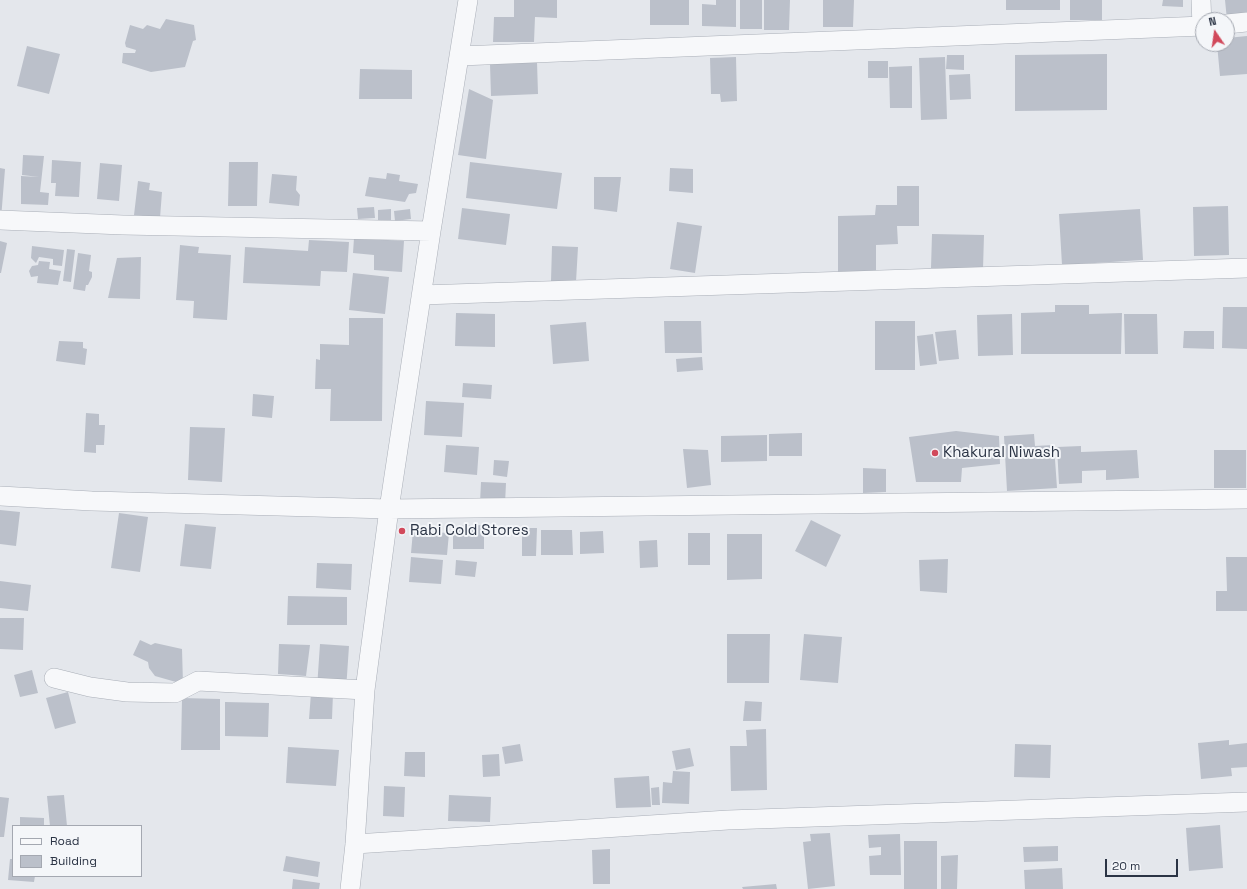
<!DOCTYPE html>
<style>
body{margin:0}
#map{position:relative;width:1247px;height:889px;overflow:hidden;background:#e4e7ec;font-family:"Space Grotesk",sans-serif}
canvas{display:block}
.legend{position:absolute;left:12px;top:825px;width:130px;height:52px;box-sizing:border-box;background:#f4f6f9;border:1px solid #a4a8b1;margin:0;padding:5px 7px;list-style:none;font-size:12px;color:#2b3445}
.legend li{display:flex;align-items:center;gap:8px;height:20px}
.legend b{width:20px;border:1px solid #a4a8b1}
.north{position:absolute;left:1195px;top:12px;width:40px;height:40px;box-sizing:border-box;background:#f4f6f9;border:1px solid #a4a8b1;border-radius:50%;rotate:347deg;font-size:11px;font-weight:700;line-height:16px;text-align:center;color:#2b3445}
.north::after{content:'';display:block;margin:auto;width:14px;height:18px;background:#d1495b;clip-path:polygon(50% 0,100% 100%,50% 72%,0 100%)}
.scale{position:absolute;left:1105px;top:859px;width:73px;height:18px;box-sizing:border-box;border:2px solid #2b3445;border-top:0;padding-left:5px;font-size:12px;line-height:14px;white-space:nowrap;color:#2b3445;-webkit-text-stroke:3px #f4f6f9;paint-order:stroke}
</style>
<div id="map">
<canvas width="1247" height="889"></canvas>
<ul class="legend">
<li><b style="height:5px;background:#f7f8fa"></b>Road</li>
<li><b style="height:11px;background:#bbc0ca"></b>Building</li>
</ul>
<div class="north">N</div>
<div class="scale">20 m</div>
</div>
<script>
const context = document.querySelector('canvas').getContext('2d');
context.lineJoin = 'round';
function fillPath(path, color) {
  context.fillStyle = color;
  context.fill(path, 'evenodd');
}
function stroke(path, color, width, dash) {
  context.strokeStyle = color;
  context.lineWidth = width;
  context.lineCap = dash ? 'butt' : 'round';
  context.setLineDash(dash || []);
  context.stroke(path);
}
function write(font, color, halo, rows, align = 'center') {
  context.font = font + ' "Space Grotesk",sans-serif';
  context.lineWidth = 4;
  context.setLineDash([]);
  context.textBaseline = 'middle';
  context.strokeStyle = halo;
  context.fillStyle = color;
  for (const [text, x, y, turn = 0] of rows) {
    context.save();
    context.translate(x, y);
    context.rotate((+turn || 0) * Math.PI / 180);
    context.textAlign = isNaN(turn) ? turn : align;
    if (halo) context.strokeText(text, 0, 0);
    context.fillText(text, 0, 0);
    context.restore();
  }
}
const building = new Path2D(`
 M514,0H557V18L535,17L534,42H493L494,17H514Z
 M650,0H689V25H650Z
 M716,0H736V27L702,26V4L716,5Z
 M740,0H762V29H740Z
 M764,0H790L789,30H764Z
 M823,0H854L853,27H823Z
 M1006,0H1060V10H1006Z
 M1070,0H1102V20H1070Z
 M1163,0H1183V7L1162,6Z
 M1225,0H1247V21L1227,20Z
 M166,19L194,25L196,40L193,41L185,67L151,72L122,63L123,53H135L136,50L126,47L125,43L130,25L143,29L147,25L160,29Z
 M1247,36V74L1220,76L1217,44H1227V38Z
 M27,46L60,54L49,94L17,86Z
 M1107,54V110L1015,111V55Z
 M947,55H964V70L946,69Z
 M736,57L737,101L721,102L720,94H711L710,58Z
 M945,57L947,119L921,120L919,58Z
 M868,61H888V78H868Z
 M537,62L538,94L491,96L490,64Z
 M912,66V108H890L889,67Z
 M360,69L412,70V99H359Z
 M970,74L971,99L950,100L949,75Z
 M469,89L493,100L486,159L458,155Z
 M23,155L44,156L40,192L49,193L48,205L21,204V176L39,177L22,175Z
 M52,160L81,162L79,197L55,196L56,183H51Z
 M229,162H258L257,206H228Z
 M470,162L562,173L557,209L466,198Z
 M100,163L122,165L119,201L97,199Z
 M0,168L5,169L1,219H0Z
 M670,168L693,169V193L669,191Z
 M387,173L400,175L399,181L418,184L416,193L409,194L405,202L365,196L369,177L386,179Z
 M272,174L297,176L296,190L300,195L299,206L269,203Z
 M594,177H621L617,212L594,209Z
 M138,181L150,183L149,190L162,192L160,218L134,215Z
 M897,186H919V226H897L898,244L876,245V275H838V216L875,215L876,205H897Z
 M1228,206L1229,255L1194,256L1193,207Z
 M374,207L375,218L358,219L357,208Z
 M462,208L510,214L506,245L458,239Z
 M391,209V220H378V210Z
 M410,209L411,219L395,221L394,211Z
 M1140,209L1143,260L1062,265L1059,214Z
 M677,222L702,226L695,273L670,269Z
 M932,234L984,235L983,269L931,268Z
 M354,238L404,241L402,272L374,270V255L353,253Z
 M309,240L349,242L347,272L321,271L320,286L243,283L245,247L308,251Z
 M0,241L7,243L1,273H0Z
 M180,245L199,247L198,253L231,255L227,320L193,318L194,301L176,300Z
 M32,246L64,250L62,266L53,265V259L39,257L36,263L31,258Z
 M552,246L578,247L576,282L551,281Z
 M67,249L75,250L71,282L63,281Z
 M78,253L91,255L89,271L92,272V277L88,285H86L85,291L73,289Z
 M141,257L140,299L108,298L117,258Z
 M39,261L50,262L49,269L61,271L58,285L37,283L38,276L31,277L29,271L32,266L38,265Z
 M353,273L389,277L385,314L349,310Z
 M1055,305H1089V314L1122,313L1121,354H1021V313L1055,312Z
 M1223,307H1247V349L1222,348Z
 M456,313L495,314V347L455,346Z
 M1012,314L1013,355L978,356L977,315Z
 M1124,314H1157L1158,354H1125Z
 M349,318H383L382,421H330L331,389H315L316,359L320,360V344L349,345Z
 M664,321H701L702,353H665Z
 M875,321H915V370H875Z
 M586,322L589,361L553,364L550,325Z
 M956,330L959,359L939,361L935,332Z
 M1184,331H1214V349L1183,348Z
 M933,334L937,364L920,366L917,336Z
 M59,341L83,342V348L87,349L85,365L56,361Z
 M702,357L703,370L677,372L676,359Z
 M463,383L492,385L491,399L462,397Z
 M253,394L274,396L272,418L252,416Z
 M426,401L464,403L462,437L424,435Z
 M86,413L99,414V425H105L104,445H96V453L84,452Z
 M190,427L225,428L222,482L188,480Z
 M956,431L999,436L1000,464L962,468L961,482H916L909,437Z
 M802,433V456H769V434Z
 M1034,434L1035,446L1054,445L1057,488L1007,491L1004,436Z
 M767,435V461L721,462V436Z
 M446,445L479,447L477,475L444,472Z
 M1081,446V452L1137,450L1139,478L1106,480V470L1082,471V483L1059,484L1057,447Z
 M683,449L708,450L711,485L687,488Z
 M1214,450H1246V488H1214Z
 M494,460L509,461L507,477L493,475Z
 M863,468L886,469V492L863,493Z
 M481,482L506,483L505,504L480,503Z
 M0,510L20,512L16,546L0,544Z
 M119,513L148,517L140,572L111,568Z
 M811,520L841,535L826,567L795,551Z
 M185,524L216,527L211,569L180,566Z
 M484,525V549H453V526Z
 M522,528H537L536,556H522Z
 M541,530H572L573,555H541Z
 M413,531L449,533L447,555L411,553Z
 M603,531L604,553L580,554V532Z
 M688,533H710V565H688Z
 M727,534H762V579L727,580Z
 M657,540L658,567L640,568L639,541Z
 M411,557L443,560L441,584L409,582Z
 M1226,557H1247V611H1216V591H1227Z
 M948,559L947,593L920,591L919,560Z
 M456,560L477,562L475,577L455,575Z
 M317,563L352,564L351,590L316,588Z
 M0,581L31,585L28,611L0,608Z
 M288,596L347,597V625H287Z
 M0,618H24L23,650L0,649Z
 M727,634H770L769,683H727Z
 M804,634L842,637L838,683L800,680Z
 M140,640L151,645L155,643L182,649L183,684L155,676L149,668L148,662L133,655Z
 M279,644L310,645L306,676L278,674Z
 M320,644L349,646L346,690L317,688Z
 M32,670L38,693L20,697L14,675Z
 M68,692L76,723L55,729L46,698Z
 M311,693H333L332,719H309Z
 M182,698L220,699V750H181Z
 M745,701L762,702L761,721H743Z
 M225,702L269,703L268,737L225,736Z
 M766,729L767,790L731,791L730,746H747L746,730Z
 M1229,740V745L1247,743V767L1231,768L1232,776L1201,779L1198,743Z
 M520,744L523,761L505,764L502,747Z
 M1015,744L1051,745L1050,778L1014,777Z
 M288,747L339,750L336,786L286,783Z
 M690,748L694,766L676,770L672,751Z
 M405,752H425V777L404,776Z
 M499,754L500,776L483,777L482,755Z
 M673,771L690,772L689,804L662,803L663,782L672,783Z
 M649,776L651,807L616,808L614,778Z
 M384,786L405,787L404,817L383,816Z
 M659,787L660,805H652L651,788Z
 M64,795L67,826H50L47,796Z
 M449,795L491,797L490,822L448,821Z
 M0,797L9,798L4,837H0Z
 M20,817L44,818V826H20Z
 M1220,825L1223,868L1189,871L1186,828Z
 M830,833L835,886L808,889L803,842L811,841L810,834Z
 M900,834L901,875H870L869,856L881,855V847L869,848L868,835Z
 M904,841H937V889H904Z
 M1058,846V861L1024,862L1023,847Z
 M610,849V884H593L592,850Z
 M958,855L957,889H941V856Z
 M286,856L320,862L318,877L283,871Z
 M10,859H13V876H35L34,882L8,880Z
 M1062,868L1063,889H1025L1024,870Z
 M293,879L320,883L319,889H292Z
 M776,884L777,889H743L742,887Z`);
const minor = new Path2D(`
 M1201,0L1202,26
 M1227,24L1247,22
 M460,56L1203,26
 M0,220L123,225L431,231
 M421,295L1247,268
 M0,496L92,501L389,509L1247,499
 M54,678L90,687L127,692L175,693L198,681L365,690
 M355,844L728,820L1247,802
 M350,889L355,844L365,690L389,509L431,231L468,0`);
const markers = [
 [935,453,4,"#d1495b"],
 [402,531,4,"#d1495b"]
];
const poiNames = [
 ["Khakural Niwash",943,453],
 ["Rabi Cold Stores",410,531]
];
fillPath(building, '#bbc0ca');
stroke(minor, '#a9aeb7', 20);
stroke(minor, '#f7f8fa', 19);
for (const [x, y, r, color] of markers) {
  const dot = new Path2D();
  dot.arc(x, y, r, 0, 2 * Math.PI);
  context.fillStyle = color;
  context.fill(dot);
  stroke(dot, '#f4f6f9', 1.5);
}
write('15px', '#2b3445', '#f4f6f9', poiNames, 'left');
</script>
